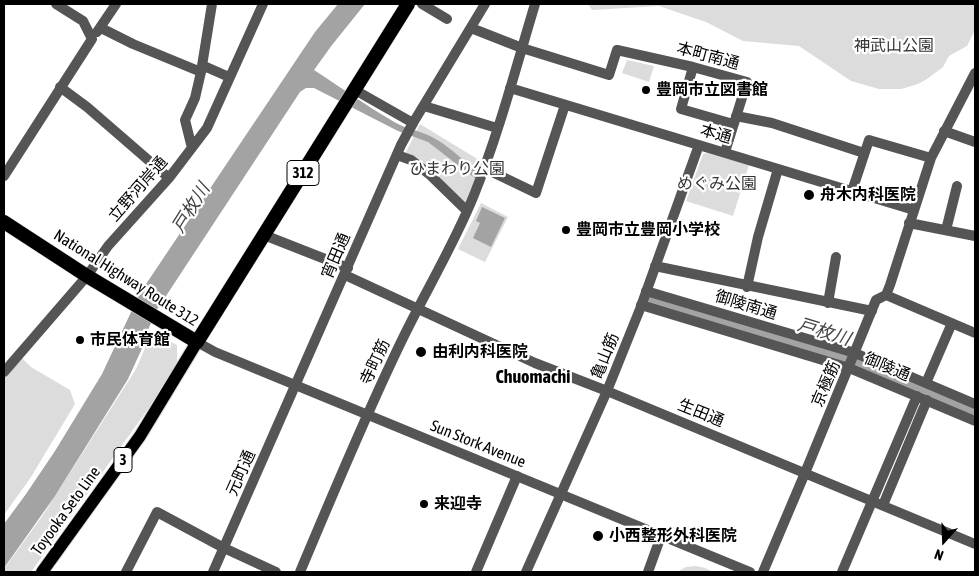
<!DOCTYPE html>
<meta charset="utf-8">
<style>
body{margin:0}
#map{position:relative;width:979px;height:576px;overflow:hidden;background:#fff;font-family:"Asap Condensed",sans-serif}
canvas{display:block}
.frame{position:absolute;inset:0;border:5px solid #000;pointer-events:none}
.north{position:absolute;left:919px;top:516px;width:50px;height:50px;-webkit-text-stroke:4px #fff;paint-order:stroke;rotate:200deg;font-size:14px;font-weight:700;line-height:20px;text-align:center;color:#000}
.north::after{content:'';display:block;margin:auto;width:18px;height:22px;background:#000;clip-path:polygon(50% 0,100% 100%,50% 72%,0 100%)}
</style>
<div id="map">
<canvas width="979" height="576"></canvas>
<div class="frame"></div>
<div class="north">N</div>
</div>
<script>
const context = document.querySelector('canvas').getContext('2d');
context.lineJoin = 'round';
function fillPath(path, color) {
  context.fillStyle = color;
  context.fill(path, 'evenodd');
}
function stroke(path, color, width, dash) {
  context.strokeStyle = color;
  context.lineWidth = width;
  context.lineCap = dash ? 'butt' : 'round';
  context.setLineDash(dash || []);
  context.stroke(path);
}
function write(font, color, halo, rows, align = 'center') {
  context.font = font + ' "Asap Condensed","Noto Sans JP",sans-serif';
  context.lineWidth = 4.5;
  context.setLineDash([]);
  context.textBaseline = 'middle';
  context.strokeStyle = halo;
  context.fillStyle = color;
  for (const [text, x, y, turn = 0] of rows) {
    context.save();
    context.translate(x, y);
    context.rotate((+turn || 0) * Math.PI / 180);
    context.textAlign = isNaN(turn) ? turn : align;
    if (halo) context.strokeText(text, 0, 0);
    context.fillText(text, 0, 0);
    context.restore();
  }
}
const green = new Path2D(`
 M588,4H975V30L967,46L949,56L943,67L927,79L918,84L901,89H879L851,81L799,46L743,41L706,22L659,6L592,10Z
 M627,60L654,66L649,82L622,73Z
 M420,124L479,160L480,167L466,203L464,204L405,154Z
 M707,153L749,165L733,216L686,201L703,154Z
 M481,203L508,217L485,262L458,249Z
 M152,332L177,345V363L148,409L31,572H4V569L43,515L136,369Z
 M22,358L31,367L70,390L75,404L31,477L4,515V378Z
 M696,566L705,568L713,572H677L686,567Z`);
const water = new Path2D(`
 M338,4H365L332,45L314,70C342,88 368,107 396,123C407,129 421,131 432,137C449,146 463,160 478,173L476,179L428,142L398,131L314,88H306L300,92L166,296L165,301L157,309L148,330L150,331L128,379L55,496L4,568V524L26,494L55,451L102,374L140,293L315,32Z
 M482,207L505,218L491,247L473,238L480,223L476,221Z`);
const river = new Path2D(`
 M656,300L669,306L848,360L975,412`);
const minor = new Path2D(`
 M422,4L447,19
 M101,28L133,44L201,72L204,66L229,77
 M471,28L522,48L609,75L617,50L693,67L747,82L725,152
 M97,32L116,4
 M693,67L681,109L733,124
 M60,87L87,107L169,178
 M510,88L914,210
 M424,106L497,128
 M736,116L772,123L864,153
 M413,123L485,4
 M944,131L975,142
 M192,148L185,120L195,98L201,72L212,4
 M397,155L411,160L429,174L467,211
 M484,168L536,193L565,105
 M852,191L869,140L931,158
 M909,223L975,236
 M946,230L957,186
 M264,235L348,268
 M655,266L872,311
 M345,275L535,363L607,391L975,544
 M747,287L758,237L778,169
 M646,291L855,353L975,404
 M886,295L975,333
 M828,303L836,257
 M641,305L849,368L975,421
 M4,372L87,276L108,246L169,178L207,128L263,4
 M926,383L952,323
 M805,473L876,300L886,295L890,285L931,158L975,73
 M883,505L927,400
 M126,572L157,512L224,548
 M300,572C333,494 365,416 402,340C425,292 454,245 474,195C499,133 516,67 535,4
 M476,572L517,476
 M526,572L607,391L640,309L699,145
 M648,572L661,536
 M842,572L917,396`);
const tertiary = new Path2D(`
 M4,176L92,39L83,21L56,4
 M197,342L215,352L750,572
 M224,548L276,572
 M213,572L401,145L413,123L355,90
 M763,572L805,473`);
const primary = new Path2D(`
 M42,572L140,436L197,342`);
const trunk = new Path2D(`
 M4,222L87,276L197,342L408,4`);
const markers = [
 [646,90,5,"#000"],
 [809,195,6,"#000"],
 [566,230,5,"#000"],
 [80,340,5,"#000"],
 [421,352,6,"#000"],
 [424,504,5,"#000"],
 [598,536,6,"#000"]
];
const shields = [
 [303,173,32],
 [123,460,18]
];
const shieldNames = [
 ["312",303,173],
 ["3",123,460]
];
const parkNames = [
 ["神武山公園",894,46],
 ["ひまわり公園",457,169],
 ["めぐみ公園",717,184]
];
const streetNames = [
 ["本町南通",708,56,15],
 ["本通",716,134,16],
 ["立野河岸通",138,189,-49],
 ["宵田通",336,256,-67],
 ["National Highway Route 312",126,278,32],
 ["御陵南通",746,305,17],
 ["亀山筋",605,356,-68],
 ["寺町筋",375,362,-65],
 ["御陵通",887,367,23],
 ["京極筋",826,384,-67],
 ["生田通",701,413,22],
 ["Sun Stork Avenue",478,444,22],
 ["元町通",241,473,-66],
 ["Toyooka Seto Line",66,511,-54]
];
const poiNames = [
 ["豊岡市立図書館",656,90],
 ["舟木内科医院",820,195],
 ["豊岡市立豊岡小学校",576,230],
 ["市民体育館",90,340],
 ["由利内科医院",432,352],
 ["来迎寺",434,504],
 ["小西整形外科医院",609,536]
];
const waterNames = [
 ["戸枚川",191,208,-58],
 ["戸枚川",824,332,17]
];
const neighbourhoodNames = [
 ["Chuomachi",533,377]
];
fillPath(green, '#dcdcdc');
fillPath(water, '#a3a3a3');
stroke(river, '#a3a3a3', 16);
stroke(primary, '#dbdbdb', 14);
stroke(trunk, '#dbdbdb', 15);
stroke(minor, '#555', 10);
stroke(tertiary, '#555', 10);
stroke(primary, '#000', 12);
stroke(trunk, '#000', 14);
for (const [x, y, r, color] of markers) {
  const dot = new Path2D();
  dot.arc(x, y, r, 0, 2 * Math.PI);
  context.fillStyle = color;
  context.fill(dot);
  stroke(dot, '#fff', 2);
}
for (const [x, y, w] of shields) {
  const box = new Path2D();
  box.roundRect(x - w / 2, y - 12.5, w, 25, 4);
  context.fillStyle = '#fff';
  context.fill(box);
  stroke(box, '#000', 1);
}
write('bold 15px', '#000', null, shieldNames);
write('16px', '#333', '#fff', parkNames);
write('16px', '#000', '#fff', streetNames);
write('bold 16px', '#000', '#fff', poiNames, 'left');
write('italic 18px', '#444', '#fff', waterNames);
write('bold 18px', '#000', '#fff', neighbourhoodNames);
</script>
